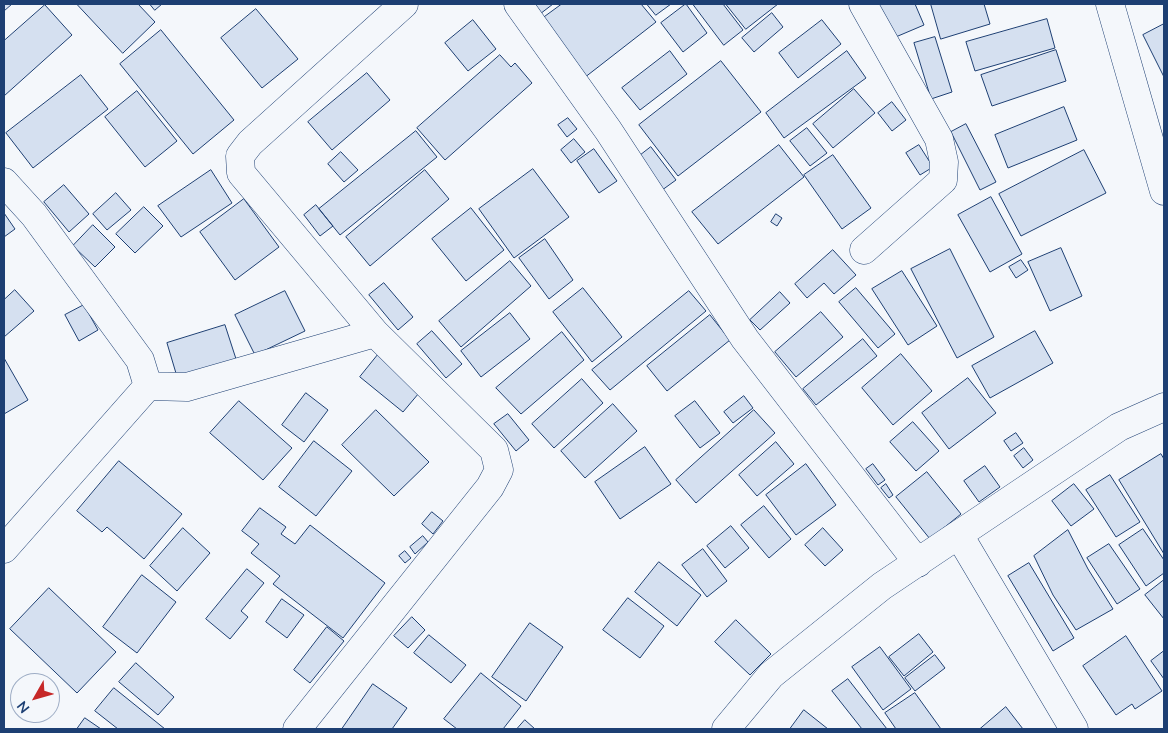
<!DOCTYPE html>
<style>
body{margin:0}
#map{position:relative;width:1168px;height:733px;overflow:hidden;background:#f4f7fb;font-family:"Nunito Sans",sans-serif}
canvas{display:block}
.frame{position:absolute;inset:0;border:5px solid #1d3f73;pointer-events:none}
.north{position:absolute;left:10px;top:673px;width:50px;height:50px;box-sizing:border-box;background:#f4f7fb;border:1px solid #9eadc5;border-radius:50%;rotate:232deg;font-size:14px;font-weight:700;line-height:20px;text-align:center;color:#1d3f73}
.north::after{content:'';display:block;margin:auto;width:18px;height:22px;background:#c62828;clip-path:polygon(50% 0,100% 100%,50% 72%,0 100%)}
</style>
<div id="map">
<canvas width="1168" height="733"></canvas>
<div class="frame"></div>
<div class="north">N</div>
</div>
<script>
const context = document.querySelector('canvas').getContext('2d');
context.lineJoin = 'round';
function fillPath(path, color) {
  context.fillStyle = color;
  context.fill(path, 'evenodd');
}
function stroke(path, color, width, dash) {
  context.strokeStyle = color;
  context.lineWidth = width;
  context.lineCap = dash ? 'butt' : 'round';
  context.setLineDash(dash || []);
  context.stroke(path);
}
const building = new Path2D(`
 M4,4H12L4,11Z
 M77,4H138L155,22L123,53Z
 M150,4H162L155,10Z
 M532,4H553L540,14Z
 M562,4H641L656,22L584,78L539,21Z
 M647,4H671L656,15Z
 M686,4L707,33L683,52L661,23Z
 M693,4H723L743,30L724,45Z
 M726,4H778L746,29Z
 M875,4H915L924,25L891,39Z
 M931,4H984L990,24L941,39Z
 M45,5L72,35L4,96V41Z
 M256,9L298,59L262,88L221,38Z
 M772,13L783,27L754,52L742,38Z
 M1047,19L1055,48L975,71L966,42Z
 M473,20L496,49L468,71L445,43Z
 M822,20L841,44L798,78L779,53Z
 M1164,24V77L1143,35Z
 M161,30L234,120L193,154L120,64Z
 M935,37L952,92L931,99L914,43Z
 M1056,50L1066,81L992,106L981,75Z
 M670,51L687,74L640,110L622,88Z
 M847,51L866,78L784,138L766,113Z
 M500,55L511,67L515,63L532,83L445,160L417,128Z
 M721,61L761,112L678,176L639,125Z
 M367,73L390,100L332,150L308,122Z
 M81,75L108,109L33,168L6,133Z
 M854,89L875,113L833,148L813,124Z
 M137,91L177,141L145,167L105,117Z
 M892,102L906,120L892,131L878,113Z
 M1064,107L1077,140L1008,168L995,135Z
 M568,118L577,129L567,137L558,125Z
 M966,124L996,182L980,190L951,132Z
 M807,128L827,153L810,166L790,141Z
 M416,131L437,157L340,235L319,209Z
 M574,139L585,152L571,163L561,150Z
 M779,145L804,177L718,244L692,212Z
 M919,145L933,167L920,175L906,153Z
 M651,147L676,180L658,193L633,161Z
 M594,149L617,181L599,193L577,161Z
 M1084,150L1106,193L1021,236L999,194Z
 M341,152L358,170L344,182L328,164Z
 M833,155L871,208L842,229L804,175Z
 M533,169L569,217L514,258L479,209Z
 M211,170L232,203L181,237L158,206Z
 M425,170L449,199L370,266L346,237Z
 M64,185L89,214L69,232L44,202Z
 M116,193L131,210L107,230L93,214Z
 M991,197L1022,254L990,272L958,215Z
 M244,199L279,247L235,280L200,232Z
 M316,205L333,226L320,236L304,215Z
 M144,207L163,226L135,253L116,234Z
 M471,208L504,250L466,281L432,239Z
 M4,213L15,229L4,237Z
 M776,214L782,218L777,226L771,222Z
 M93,225L115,247L95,267L73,246Z
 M545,239L573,280L549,299L519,258Z
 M1061,248L1082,296L1050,311L1028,262Z
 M950,249L994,337L957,358L911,269Z
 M833,250L856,275L834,294L824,283L807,298L795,284Z
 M1021,260L1028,270L1016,278L1009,267Z
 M510,261L531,286L461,347L439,321Z
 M902,271L937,326L908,345L872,289Z
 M384,283L413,317L398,330L369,295Z
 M583,288L622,337L592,362L553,312Z
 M856,288L895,334L878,348L839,302Z
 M15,290L34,311L4,337V300Z
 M285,291L305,331L255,355L235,315Z
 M689,291L706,311L610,390L592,370Z
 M780,292L790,303L760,330L750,320Z
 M84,305L98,330L79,341L65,315Z
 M821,312L843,337L796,377L775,352Z
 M510,313L530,339L481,377L461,351Z
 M710,315L730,340L667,391L647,366Z
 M225,325L237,362L178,380L167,343Z
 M432,331L462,364L446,378L417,344Z
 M1035,331L1053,363L990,398L972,366Z
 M562,332L584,360L521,414L496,388Z
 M863,339L877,356L816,405L803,389Z
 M381,351L424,387L403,412L360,377Z
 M901,354L932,391L893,425L862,388Z
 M4,358L28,400L4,414Z
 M968,378L996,413L949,449L922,413Z
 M582,379L603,403L554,448L532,424Z
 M306,393L328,410L304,442L282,425Z
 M744,396L753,408L733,423L724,412Z
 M239,401L292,448L263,480L210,433Z
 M695,401L720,433L700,448L675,416Z
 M613,404L637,431L585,478L561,451Z
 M376,410L429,462L394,496L342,445Z
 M754,410L775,433L696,503L676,480Z
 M508,414L529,440L516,451L494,424Z
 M913,422L939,451L916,471L890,442Z
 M1016,433L1023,443L1011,451L1004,441Z
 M314,441L352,471L316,516L279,487Z
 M776,442L794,464L757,496L739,475Z
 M645,447L671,484L620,519L595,482Z
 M1024,448L1033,460L1023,468L1014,456Z
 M1161,454L1164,459V554L1119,480Z
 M119,461L182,514L144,559L107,527L102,532L77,511Z
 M806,464L836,505L796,535L766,495Z
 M873,464L885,480L878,485L866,469Z
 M985,466L1000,487L979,502L964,481Z
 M927,472L961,514L930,539L896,497Z
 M1110,475L1140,522L1116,537L1086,490Z
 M886,484L893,495L889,498L881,488Z
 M1074,484L1094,509L1071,526L1052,501Z
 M764,506L791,539L769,558L741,525Z
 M260,508L286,527L281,534L295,544L310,525L385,583L343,638L273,584L280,576L251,553L259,544L242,531Z
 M432,512L443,521L433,534L422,524Z
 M731,526L749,548L725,568L707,546Z
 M183,528L210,553L177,591L150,566Z
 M823,528L843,550L825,566L805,545Z
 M1143,529L1164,560V573L1146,586L1119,545Z
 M1068,530L1088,569L1113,609L1076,630L1053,595L1034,556Z
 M423,536L428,542L415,554L410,547Z
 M1109,544L1140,589L1117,604L1087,558Z
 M703,549L727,581L707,597L682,565Z
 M405,551L411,558L405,563L399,556Z
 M659,562L701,595L677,626L635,592Z
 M1029,563L1074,638L1053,651L1008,576Z
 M247,569L264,583L241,611L248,617L230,639L206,619Z
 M142,575L176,602L137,653L103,627Z
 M1164,580V619L1145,595Z
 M49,588L116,652L77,693L10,629Z
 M628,598L664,626L640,658L603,630Z
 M282,599L304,615L287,638L266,622Z
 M412,617L425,630L408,648L394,636Z
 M736,620L771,654L750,675L715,642Z
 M530,623L563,647L526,701L492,677Z
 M327,627L344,641L310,683L294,670Z
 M919,634L933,652L904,676L889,657Z
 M429,635L466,665L451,683L414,653Z
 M1126,636L1162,691L1135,709L1132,704L1116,715L1083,666Z
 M880,647L911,689L883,710L852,667Z
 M1164,651V679L1151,661Z
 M935,655L945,668L915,691L905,678Z
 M136,663L174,697L158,715L119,682Z
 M481,673L521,706L503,729H457L444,719Z
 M848,679L887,729H862L832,691Z
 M373,684L407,708L392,729H342Z
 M114,688L165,729H118L95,711Z
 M915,693L941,729H896L885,713Z
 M1006,707L1023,729H980Z
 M804,710L828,729H790Z
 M85,718L101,729H77Z
 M525,720L535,729H517Z`);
const minor = new Path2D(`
 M518,4L608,130L745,339L918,563
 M863,4L939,139L944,162L943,180L864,250
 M1110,4L1164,191
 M4,182L34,215L140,360L148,386L4,549
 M148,386L187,387L375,333
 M959,535L1074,729
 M297,729L490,487L499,470L494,450L375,333L241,173L240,156L250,143L404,4
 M726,729L771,675L882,586L1119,427L1164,407`);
fillPath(building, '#d5e0f0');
stroke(building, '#1d3f73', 1);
stroke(minor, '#1d3f73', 29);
stroke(minor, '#f4f7fb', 28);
</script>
